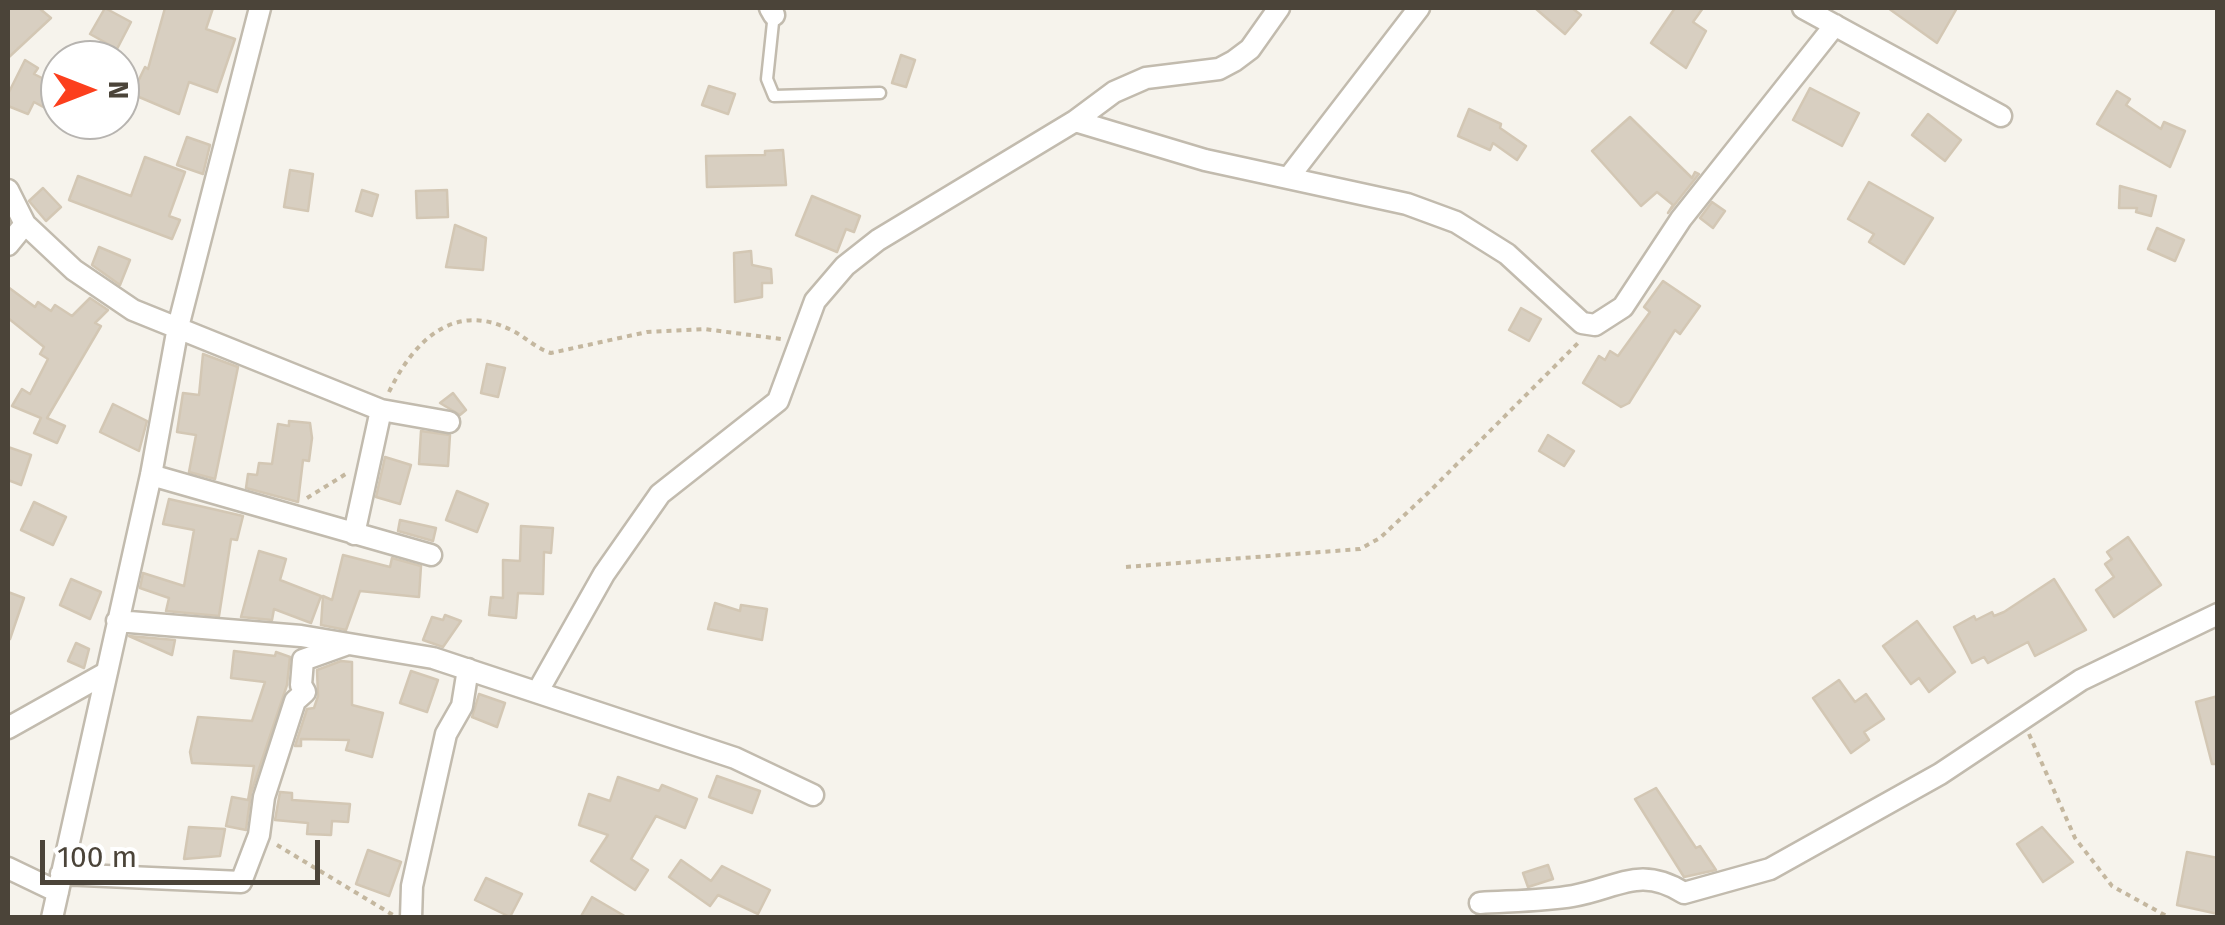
<!DOCTYPE html>
<style>
body{margin:0}
#map{position:relative;width:2225px;height:925px;overflow:hidden;background:#f6f3ec;font-family:"Fira Sans",sans-serif}
canvas{display:block}
.frame{position:absolute;inset:0;border:10px solid #4b4439;pointer-events:none}
.north{position:absolute;left:40px;top:40px;width:100px;height:100px;box-sizing:border-box;background:#fff;border:2px solid #b7b4b0;border-radius:50%;rotate:90deg;font-size:28px;font-weight:700;line-height:40px;text-align:center;color:#4b4439}
.north::after{content:'';display:block;margin:auto;width:35px;height:45px;background:#fc3f1d;clip-path:polygon(50% 0,100% 100%,50% 72%,0 100%)}
.scale{position:absolute;left:40px;top:840px;width:280px;height:45px;box-sizing:border-box;border:5px solid #4b4439;border-top:0;padding-left:12px;font-size:30px;line-height:35px;white-space:nowrap;color:#4b4439;-webkit-text-stroke:8px #fff;paint-order:stroke}
</style>
<div id="map">
<canvas width="2225" height="925"></canvas>
<div class="frame"></div>
<div class="north">N</div>
<div class="scale">100 m</div>
</div>
<script>
const context = document.querySelector('canvas').getContext('2d');
context.lineJoin = 'round';
function fillPath(path, color) {
  context.fillStyle = color;
  context.fill(path, 'evenodd');
}
function stroke(path, color, width, dash) {
  context.strokeStyle = color;
  context.lineWidth = width;
  context.lineCap = dash ? 'butt' : 'round';
  context.setLineDash(dash || []);
  context.stroke(path);
}
const building = new Path2D(`
 M8,8H39L51,18L8,58Z
 M105,8L131,22L117,49L90,34Z
 M165,8H213L206,29L235,39L217,92L189,82L179,114L132,94L145,67L148,69Z
 M1535,8H1572L1581,15L1565,34Z
 M1675,8H1703L1693,22L1706,31L1686,68L1651,43Z
 M1888,8H1957L1937,43Z
 M901,55L915,60L906,87L892,83Z
 M25,60L38,68L34,74L60,87V116L34,102L28,114L8,106V94Z
 M709,86L735,94L728,114L702,105Z
 M1810,88L1859,113L1842,146L1793,120Z
 M2117,91L2130,99L2126,105L2161,129L2164,122L2185,131L2170,167L2097,124Z
 M1469,109L1501,124L1500,128L1526,146L1517,160L1493,143L1490,150L1458,136Z
 M1928,114L1961,140L1945,161L1912,135Z
 M1630,117L1692,178L1695,172L1699,174L1668,213L1673,205L1657,192L1641,206L1592,151Z
 M187,137L210,145L203,174L177,165Z
 M783,150L786,185L707,187L706,156L765,155V151Z
 M145,157L185,172L169,216L180,220L172,239L69,200L78,176L131,196Z
 M290,170L313,174L308,211L284,207Z
 M1869,182L1933,218L1904,264L1869,242L1874,234L1848,219Z
 M2120,186L2156,196L2151,216L2136,212L2137,208H2119Z
 M43,188L61,207L46,221L29,201Z
 M362,190L378,195L372,216L356,211Z
 M447,190L448,217L417,218L416,191Z
 M812,196L860,216L854,232L846,229L837,252L796,235Z
 M1712,202L1725,211L1713,228L1700,218Z
 M455,225L486,238L483,270L446,267Z
 M2157,228L2184,240L2175,261L2148,249Z
 M99,247L130,260L120,285L92,265Z
 M751,251L752,265L771,269L772,283H762V297L735,302L734,253Z
 M1663,281L1700,306L1680,334L1675,330L1629,403L1621,407L1583,383L1599,356L1605,360L1610,351L1618,356L1650,312L1644,307Z
 M8,287L35,307L38,302L51,311L55,305L72,316L90,298L108,310L95,323L101,326L47,418L65,426L57,443L34,433L41,418L12,406L22,389L30,394L48,359L40,354L44,347L8,318Z
 M1521,308L1541,319L1529,341L1509,330Z
 M203,354L238,367L215,479L189,472L196,435L177,432L183,393L199,395Z
 M487,364L505,368L498,397L481,393Z
 M453,393L466,410L460,415L440,403Z
 M113,404L147,421L139,451L100,432Z
 M289,421L310,423L312,438L309,461L303,460L298,502L246,488L248,474L257,475L259,463L272,464L278,424L289,426Z
 M421,431L450,435L448,466L419,464Z
 M1548,435L1574,451L1564,466L1539,451Z
 M8,447L31,455L21,485L8,480Z
 M385,457L411,465L400,504L376,497Z
 M457,491L488,504L477,532L446,520Z
 M169,499L243,516L237,540L231,539L219,616L166,611L169,598L140,588L143,573L184,586L194,530L163,524Z
 M34,502L66,517L53,545L21,530Z
 M400,520L436,528L433,541L398,531Z
 M521,526L553,528L551,553L544,552L543,594L518,593L516,618L489,615L491,597L503,598V560L520,561Z
 M2128,537L2161,585L2114,617L2096,590L2114,577L2105,564L2112,559L2107,552Z
 M259,551L286,559L280,580L321,596L311,623L274,609L272,620L241,617Z
 M343,555L390,567L392,558L421,566L419,597L360,591L346,630L321,625L323,596L332,600Z
 M71,579L101,592L90,619L60,605Z
 M2054,579L2086,630L2035,656L2028,642L1988,663L1984,657L1972,663L1954,627L1974,616L1976,620L1992,612L1994,616L2004,612Z
 M8,592L24,598L10,639L8,638Z
 M715,603L740,611L741,605L767,609L762,640L708,629Z
 M445,615L461,621L443,647L423,640L432,617L443,620Z
 M1917,621L1955,672L1929,692L1919,678L1911,684L1883,646Z
 M129,636L175,640L172,655Z
 M76,643L89,649L84,668L68,661Z
 M234,651L275,656L276,652L290,657L287,685L251,793L246,830L226,826L232,797L248,800L254,766L192,763L190,752L198,717L252,721L265,682L231,678Z
 M341,661L352,662V705L383,713L372,757L346,750L349,740L301,739V746H295L307,709L314,708L318,696L317,670Z
 M411,671L438,680L427,712L400,703Z
 M1839,680L1855,702L1866,694L1884,719L1864,732L1869,740L1851,753L1813,698Z
 M479,694L505,703L497,727L472,717Z
 M2218,696V764H2212L2196,702Z
 M717,776L760,791L752,813L709,797Z
 M618,777L659,791L662,785L697,799L685,828L656,816L631,859L648,870L635,890L591,861L608,835L579,825L589,794L610,801Z
 M1656,788L1696,848L1700,846L1716,870L1684,877L1635,799Z
 M280,792L292,793V800L350,804L348,822L332,821L331,835L307,834L308,823L275,820Z
 M189,827L225,829L220,856L184,859Z
 M2042,827L2073,862L2043,882L2017,844Z
 M368,850L401,862L389,896L356,884Z
 M2187,852L2218,858V914L2177,905Z
 M681,860L711,881L722,866L770,890L758,914L718,895L710,906L669,877Z
 M1548,865L1553,879L1528,887L1523,873Z
 M486,878L522,894L510,917L475,900Z
 M592,897L628,918H580Z`);
const path = new Path2D(`
 M389,392C412,344 452,300 511,330C526,337 535,348 551,353L647,332L704,329L781,339
 M307,498L349,472
 M1126,567L1360,549L1380,538L1429,492L1578,343
 M2029,734L2075,838L2112,886L2170,918
 M277,845L393,915`);
const lane = new Path2D(`
 M774,13L767,79L774,96L880,93`);
const street = new Path2D(`
 M770,8L774,15
 M1803,8L2001,116
 M1075,121L1205,160L1407,204L1456,222L1507,254L1582,323L1595,325L1623,307L1681,219L1835,25
 M1289,177L1419,8
 M8,190L25,224L74,270L133,310L381,410L449,422
 M8,245L25,224
 M151,475L431,555
 M354,534L381,410
 M117,621L301,636L433,658L735,758L813,795
 M538,691L604,574L660,494L778,401L815,301L845,266L878,240L1075,121L1114,92L1146,78L1219,69L1234,61L1250,49L1279,8
 M8,728L106,673
 M8,868L58,892
 M61,874L241,882L259,835L264,797L295,701L305,692L301,685L303,660L345,645
 M1480,903C1511,901 1543,901 1573,896C1618,888 1640,865 1684,893L1770,869L1940,774L2081,680L2218,614
 M52,918L151,475L178,327L260,8
 M411,918L412,886L446,734L462,706L468,669`);
fillPath(building, '#d8cfc1');
stroke(building, '#d3c7b4', 2.5);
stroke(lane, '#c2bbae', 15);
stroke(street, '#c2bbae', 25);
stroke(path, '#c4b79f', 4, [5, 5]);
stroke(lane, '#fff', 10);
stroke(street, '#fff', 20);
</script>
